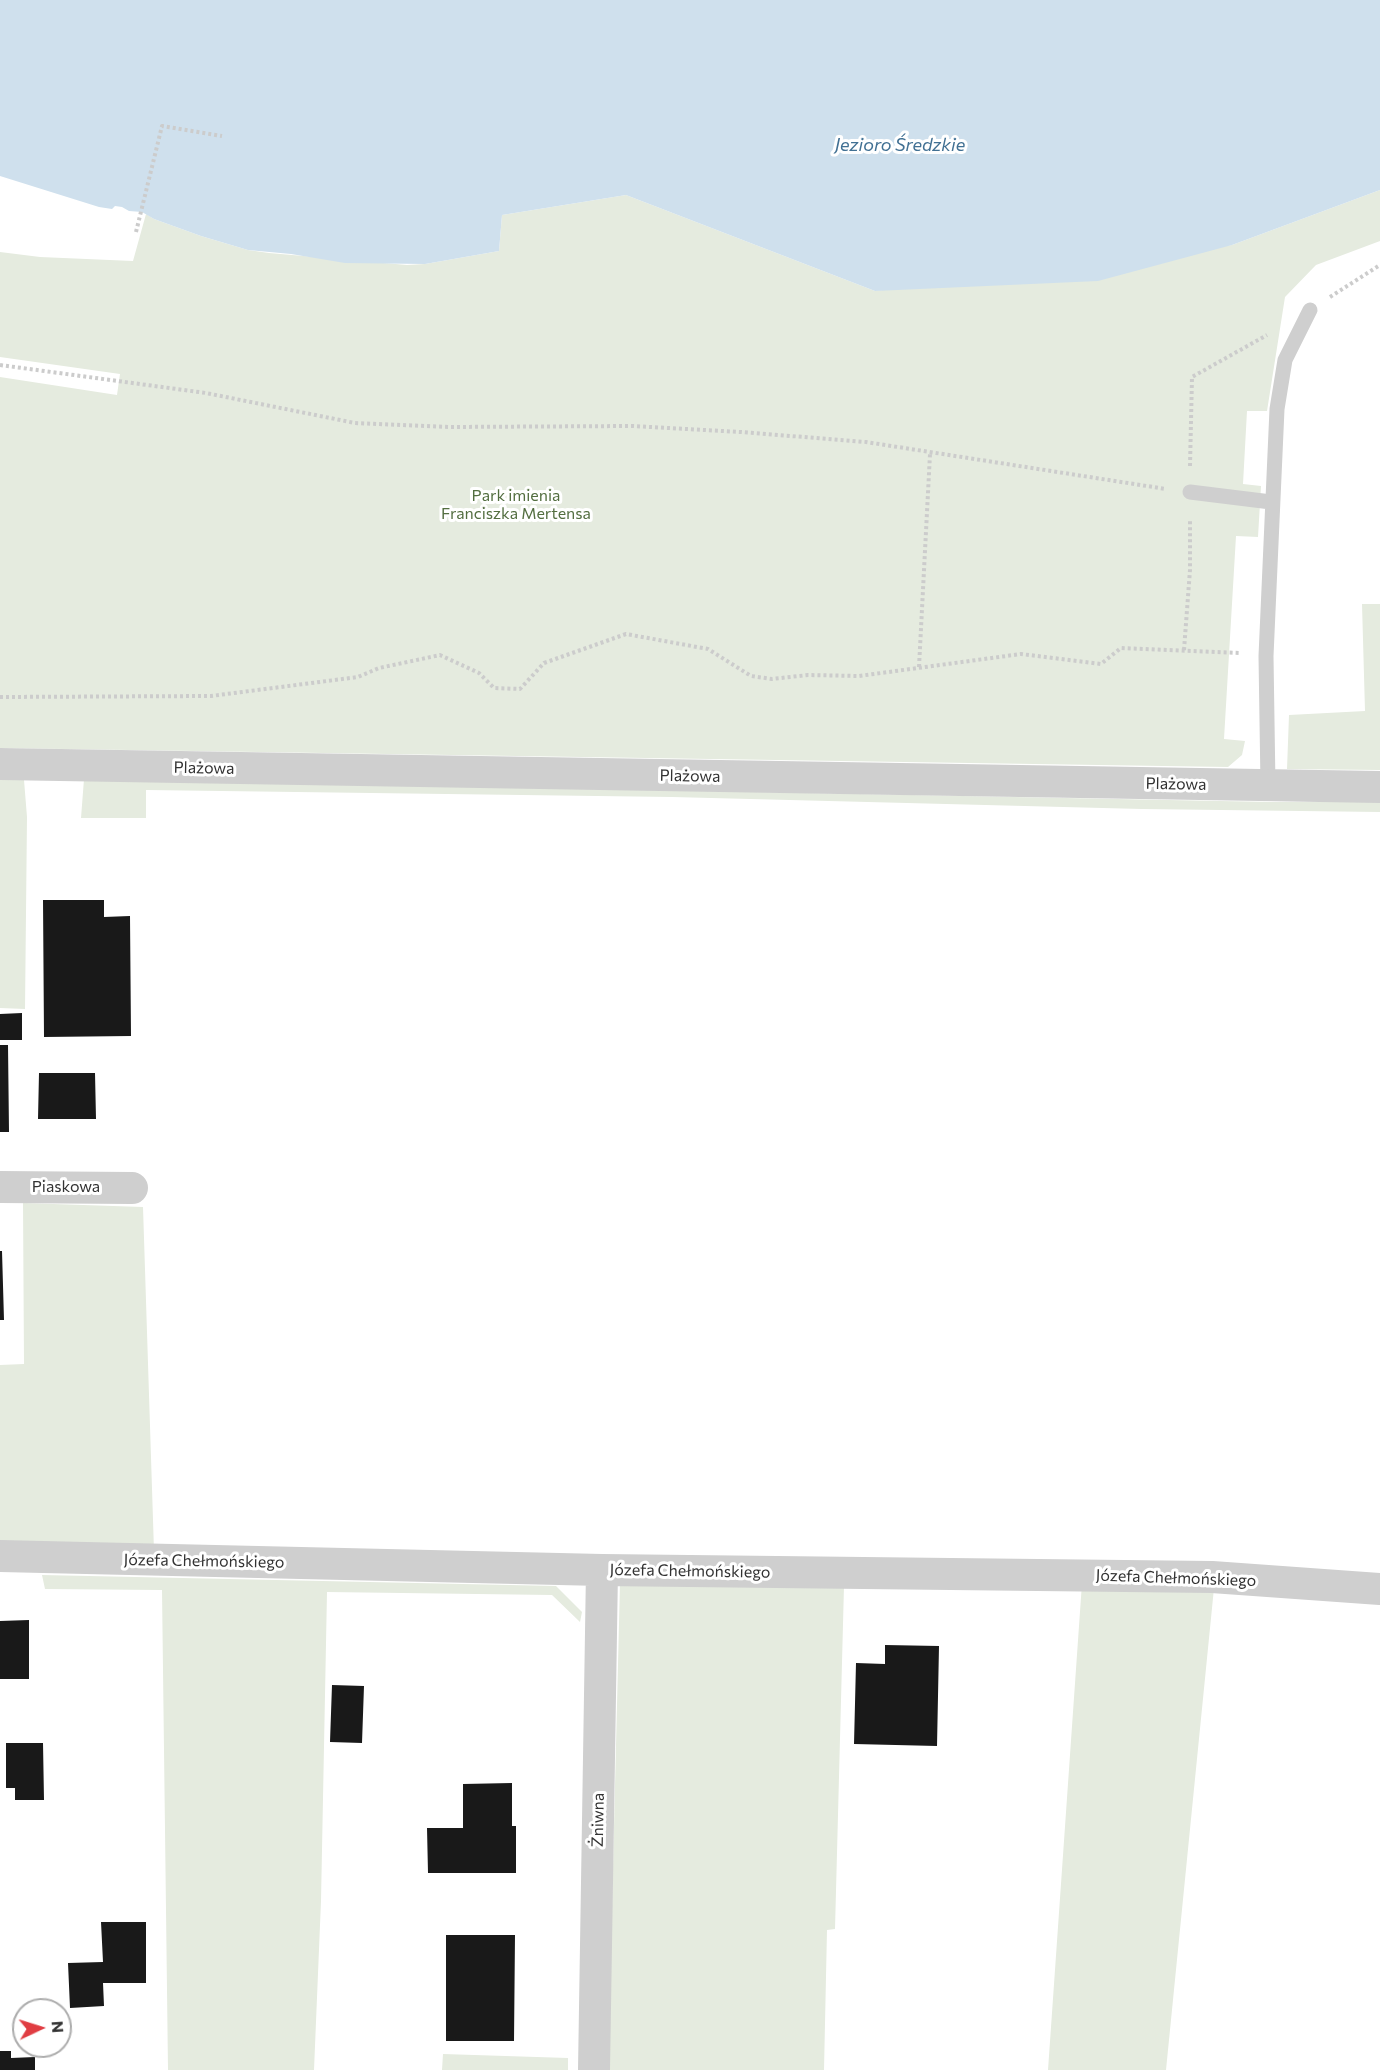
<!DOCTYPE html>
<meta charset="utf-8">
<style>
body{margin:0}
#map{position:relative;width:1380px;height:2070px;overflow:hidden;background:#fff;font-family:Commissioner,sans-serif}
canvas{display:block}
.north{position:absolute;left:12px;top:1998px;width:60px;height:60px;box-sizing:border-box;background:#fff;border:2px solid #adadad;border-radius:50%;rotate:86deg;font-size:16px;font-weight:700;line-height:24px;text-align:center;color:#323232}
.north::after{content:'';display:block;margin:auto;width:21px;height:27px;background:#e03d42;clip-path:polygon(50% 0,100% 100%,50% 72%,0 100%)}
</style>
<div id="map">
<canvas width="1380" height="2070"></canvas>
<div class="north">N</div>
</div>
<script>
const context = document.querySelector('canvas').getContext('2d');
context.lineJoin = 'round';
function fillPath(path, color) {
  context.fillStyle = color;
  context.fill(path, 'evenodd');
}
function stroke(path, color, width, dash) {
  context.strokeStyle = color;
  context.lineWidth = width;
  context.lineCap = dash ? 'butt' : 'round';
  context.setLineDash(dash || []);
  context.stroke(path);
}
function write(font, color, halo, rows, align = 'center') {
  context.font = font + ' Commissioner,sans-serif';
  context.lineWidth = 6;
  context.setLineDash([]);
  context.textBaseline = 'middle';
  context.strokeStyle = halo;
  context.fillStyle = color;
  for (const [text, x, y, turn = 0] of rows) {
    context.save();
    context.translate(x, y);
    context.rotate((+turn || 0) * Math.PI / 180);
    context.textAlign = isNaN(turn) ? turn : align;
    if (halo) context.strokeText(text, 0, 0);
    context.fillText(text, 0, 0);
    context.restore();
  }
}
const green = new Path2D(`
 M1380,190V241L1316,265L1285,297L1267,411H1247L1243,484L1261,486L1258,537L1236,536L1224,739L1245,741L1242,755L1228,767L0,748V377L117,395L120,374L0,357V252L40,257L133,261L146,214L154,219L201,236L248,250L269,253L407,265L425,264L499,251L502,215L626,195L875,291L1232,245Z
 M1362,604H1380V770L1287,769L1289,715L1365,711Z
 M0,779L24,780L27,817L25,1009L0,1008Z
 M84,779L1272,802H1380V812L1142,809L672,797L146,790V818H81Z
 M23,1203L143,1207L154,1551L0,1547V1365L24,1364Z
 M42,1575L556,1586L582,1612L580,1622L552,1595L327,1592L321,1901L314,2070H168L162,1590L45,1589Z
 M620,1583L844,1586L835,1929L827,1930L824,2070H608Z
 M1082,1583L1214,1588L1166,2070H1048Z
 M443,2054L568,2058V2070H442Z`);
const water = new Path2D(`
 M0,0H1380V190L1232,245L1098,281L875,291L626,195L502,215L499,251L425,264L345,263L291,254L248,250L201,236L154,219L142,212L129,211L122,207L115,206L112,209L99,207L0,176Z`);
const building = new Path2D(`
 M43,900H104V917L130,916L131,1036L44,1037Z
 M22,1013V1040H0V1014Z
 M0,1045H8L9,1132H0Z
 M39,1073H95L96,1119H38Z
 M0,1251H2L4,1320H0Z
 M29,1620V1679H0V1621Z
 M885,1645L939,1646L937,1746L854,1744L856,1663L885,1664Z
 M332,1685L364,1686L362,1743L330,1742Z
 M6,1743H43L44,1800H15V1788H6Z
 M512,1783V1826H516V1873H428L427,1828H463V1784Z
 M101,1922H146V1983H103L104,2006L70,2008L68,1963L103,1962Z
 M446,1935H515L514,2041H446Z
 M0,2051H11V2058L35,2057V2070H0Z`);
const path = new Path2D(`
 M136,232L162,126L222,136
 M1330,297L1380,265
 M0,365L206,393L355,423L448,427L632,426L741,432L866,442L1166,489
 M1190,466L1192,377L1267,335
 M1184,650L1190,570V519
 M919,667L930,454
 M0,697L211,696L358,677L379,668L440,655L479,673L494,688L520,689L544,663L626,634L708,649L751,676L772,679L808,675L859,676L1021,654L1101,664L1121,648L1241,653`);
const service = new Path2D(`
 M1190,492L1271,502
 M1268,786L1266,656L1277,409L1285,360L1310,310`);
const minor = new Path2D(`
 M0,764L1380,787
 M0,1187L132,1188
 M0,1556L602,1570L1212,1577L1380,1589
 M594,2070L602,1570`);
const parkNames = [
 ["Park imienia",516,496],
 ["Franciszka Mertensa",516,514]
];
const streetNames = [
 ["Plażowa",204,768,1],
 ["Plażowa",690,776,1],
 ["Plażowa",1176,784,1],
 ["Piaskowa",66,1187],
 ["Józefa Chełmońskiego",204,1561,1],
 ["Józefa Chełmońskiego",690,1571,1],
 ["Józefa Chełmońskiego",1176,1578,2],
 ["Żniwna",598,1820,-89]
];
const waterNames = [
 ["Jezioro Średzkie",900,145]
];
fillPath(green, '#e5ebdf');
fillPath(water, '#cfe0ed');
fillPath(building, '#191919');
stroke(path, '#ccc', 4, [3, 3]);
stroke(service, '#cfcfcf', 15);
stroke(minor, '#cfcfcf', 32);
write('16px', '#536e40', '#fff', parkNames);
write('16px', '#323232', '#fff', streetNames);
write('italic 18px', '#417093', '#fff', waterNames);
</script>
